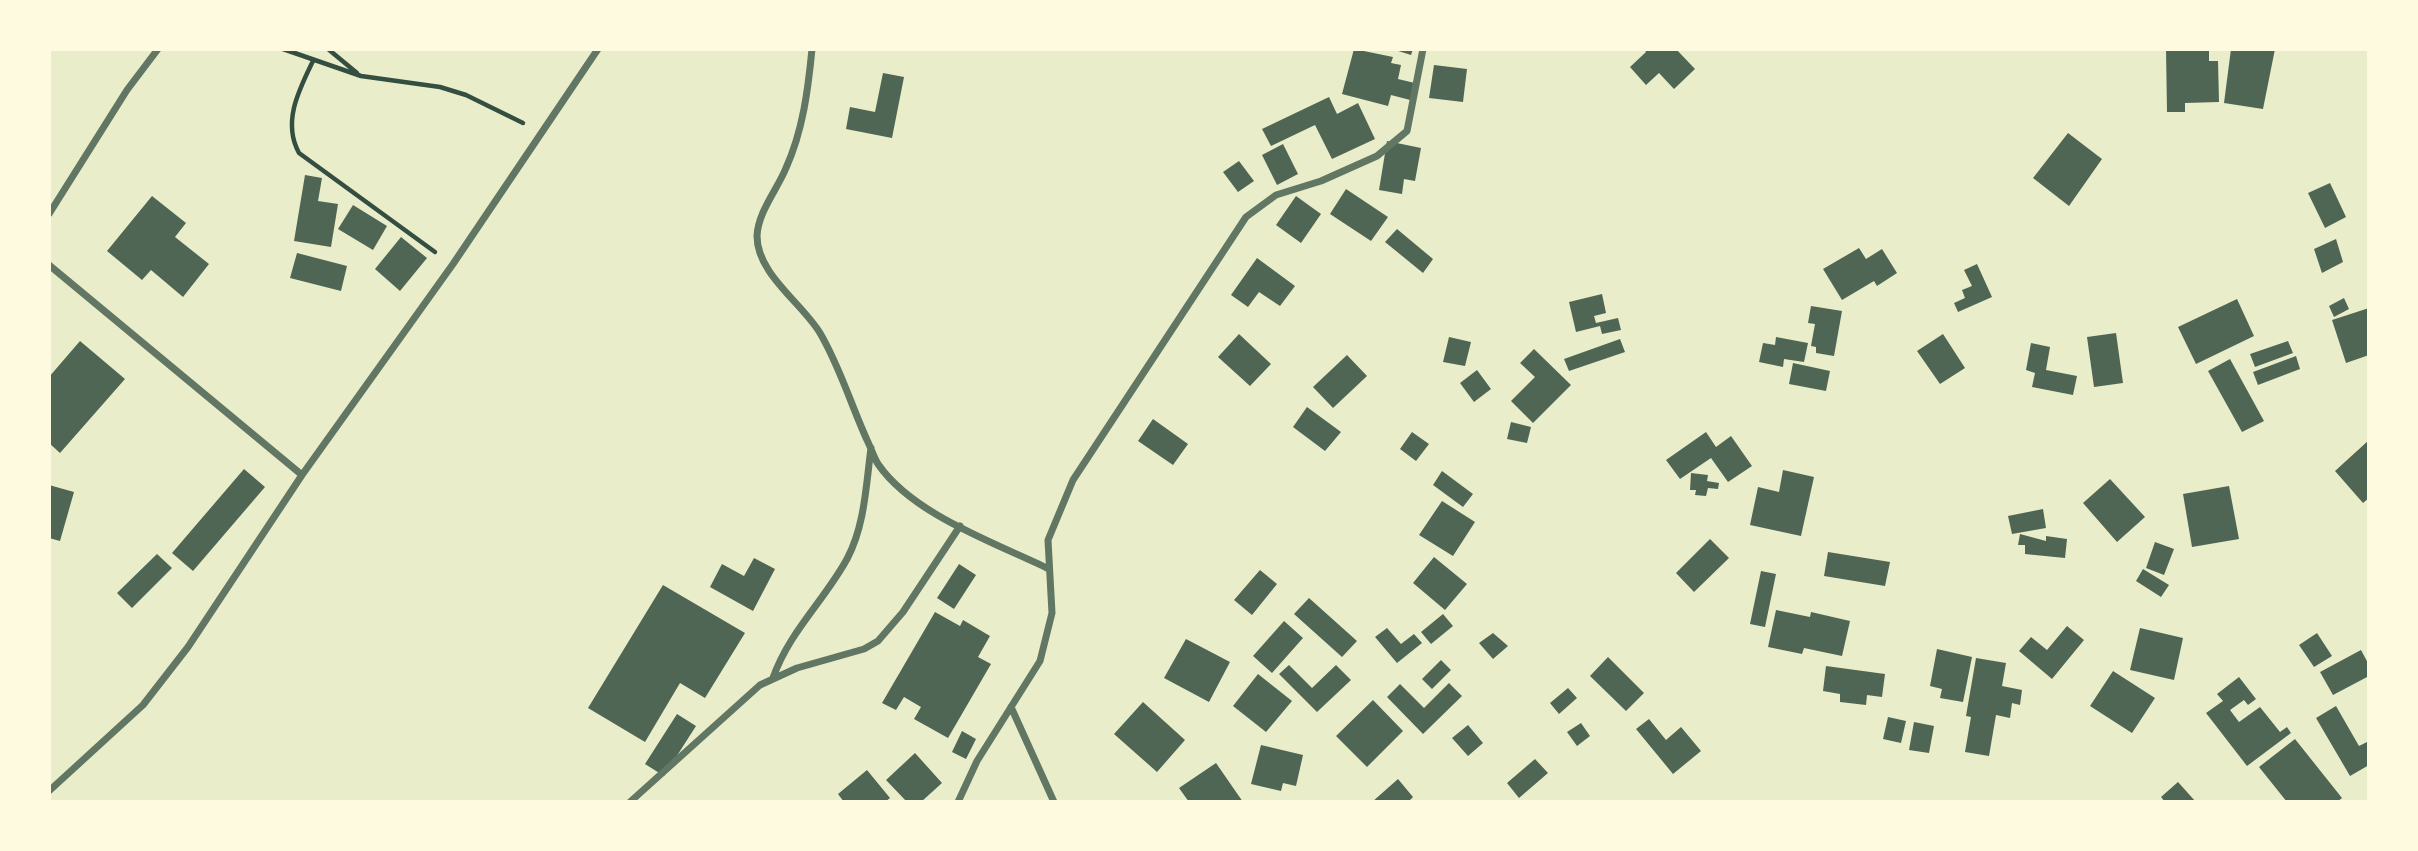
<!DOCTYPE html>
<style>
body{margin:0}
#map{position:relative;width:2418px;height:851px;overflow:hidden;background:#e9edc9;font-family:Poppins,sans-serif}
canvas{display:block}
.frame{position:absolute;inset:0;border:51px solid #fefae0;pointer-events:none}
</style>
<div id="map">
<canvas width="2418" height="851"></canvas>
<div class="frame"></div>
</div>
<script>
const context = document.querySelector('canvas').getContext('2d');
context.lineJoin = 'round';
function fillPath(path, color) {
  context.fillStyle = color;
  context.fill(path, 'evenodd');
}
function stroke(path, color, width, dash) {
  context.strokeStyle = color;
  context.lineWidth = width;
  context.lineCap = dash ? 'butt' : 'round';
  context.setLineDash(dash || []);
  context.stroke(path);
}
const building = new Path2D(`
 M1354,49L1393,57L1391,63L1401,65L1398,79L1419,84L1414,101L1391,95L1388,106L1342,94Z
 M1392,49H1413L1411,55Z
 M1644,49H1676L1695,69L1674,89L1659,73L1646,85L1630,67L1646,52Z
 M2166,49H2209V61H2218L2219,102L2185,103V112H2167Z
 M2231,49H2275L2263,109L2224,103Z
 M1434,65L1467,69L1463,102L1429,98Z
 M883,73L904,77L892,138L846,129L850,107L875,112Z
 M1329,97L1337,114L1358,103L1375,139L1332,159L1315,125L1271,146L1262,129Z
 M2068,133L2102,159L2069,206L2033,178Z
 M1387,141L1421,148L1415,181L1404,179L1402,194L1379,190Z
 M1283,144L1298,174L1277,185L1262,155Z
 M1239,161L1254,181L1238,192L1223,172Z
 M305,175L322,178L318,201L338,204L331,247L294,241Z
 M2330,183L2346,217L2325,228L2308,193Z
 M1346,189L1388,217L1371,241L1330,214Z
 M152,196L186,223L175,237L209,264L183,297L151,270L142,280L107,251Z
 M1296,196L1321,214L1301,243L1276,225Z
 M353,205L387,226L373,250L338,229Z
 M1397,229L1433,259L1423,273L1385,242Z
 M401,237L427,258L400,291L375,269Z
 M2336,239L2343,262L2322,273L2314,249Z
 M1859,248L1866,259L1882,249L1897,273L1877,286L1874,281L1842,300L1823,269Z
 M297,253L347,266L341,291L290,278Z
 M1257,258L1295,286L1280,306L1259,292L1248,307L1231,295Z
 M1977,264L1992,297L1958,312L1954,303L1965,298L1962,290L1972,286L1964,270Z
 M1602,294L1606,313L1594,316L1596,323L1618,318L1621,330L1602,334L1600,326L1576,332L1569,302Z
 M2344,298L2349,309L2334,317L2329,306Z
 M2237,299L2254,336L2196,364L2178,327Z
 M1811,306L1842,311L1834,356L1816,353V347L1811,346L1815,324L1808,323Z
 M2369,308V355L2346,363L2332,320Z
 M2116,333L2123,383L2094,387L2087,337Z
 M1239,334L1271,364L1250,386L1218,357Z
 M1943,334L1965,368L1940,384L1917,351Z
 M1449,337L1471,342L1465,366L1443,362Z
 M1776,337L1808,343L1804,362L1784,359L1783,367L1759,362L1763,343L1775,345Z
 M1620,339L1625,352L1569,371L1564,359Z
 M80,341L125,379L60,453L49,443V377Z
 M2288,341L2293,353L2255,367L2250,354Z
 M2031,343L2050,347L2046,370L2077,376L2073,395L2032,387L2035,373L2026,370Z
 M1534,349L1571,385L1533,423L1511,401L1535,377L1520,363Z
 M1347,355L1367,376L1333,408L1313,387Z
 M2296,356L2300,369L2258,385L2253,372Z
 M2230,359L2264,421L2242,432L2208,371Z
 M1793,363L1830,371L1826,391L1789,384Z
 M1477,370L1491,389L1474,402L1460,383Z
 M1307,407L1341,432L1325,451L1293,427Z
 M1153,419L1188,444L1173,465L1138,441Z
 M1511,422L1531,427L1527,443L1507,439Z
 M1412,432L1429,444L1416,461L1400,449Z
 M1706,432L1716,447L1731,436L1752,466L1728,482L1711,458L1680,479L1666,460Z
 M2369,440V498L2363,503L2335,471Z
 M244,469L265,487L193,571L172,553Z
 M1783,470L1814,477L1801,536L1750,525L1758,487L1779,492Z
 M1442,471L1473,494L1463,507L1433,485Z
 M1691,473L1708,475L1707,481L1719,483L1718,489L1708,488L1706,496L1695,495L1696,490H1690Z
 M2110,479L2145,517L2117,542L2083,503Z
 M49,485L74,492L60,541L49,538Z
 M2229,486L2239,539L2192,547L2183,494Z
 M1442,501L1475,522L1453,556L1419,535Z
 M2043,509L2046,528L2012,534L2008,516Z
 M2020,534L2046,541V536L2067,539L2065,558L2025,554V545H2018Z
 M1710,539L1729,558L1694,592L1676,573Z
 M2155,542L2174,549L2164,575L2146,568Z
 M1828,552L1890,562L1885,586L1824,576Z
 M157,554L172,568L132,608L117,593Z
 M1434,557L1467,584L1445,610L1413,583Z
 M754,558L775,569L753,611L710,587L722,564L744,576Z
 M959,564L976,575L954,609L937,598Z
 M2143,569L2169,585L2161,597L2136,581Z
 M1260,570L1277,584L1252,615L1234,600Z
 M1761,571L1776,574L1765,627L1750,624Z
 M663,585L745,633L705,698L680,683L645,742L588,708Z
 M1309,598L1357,641L1342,657L1294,614Z
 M1776,610L1810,617L1811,612L1850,621L1842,656L1804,648L1802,654L1768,647Z
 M935,612L960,626L963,620L990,636L978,657L991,664L948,738L914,719L921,707L904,697L896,710L882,703Z
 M1443,614L1453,626L1431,644L1421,632Z
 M1284,621L1303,638L1272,673L1253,656Z
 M2067,626L2084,640L2052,679L2019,651L2031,637L2047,650Z
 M1387,628L1401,644L1414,634L1422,643L1397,663L1375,637Z
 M2140,628L2183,638L2174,680L2130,670Z
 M1493,633L1508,646L1493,659L1479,643Z
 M2317,633L2332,656L2314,667L2299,645Z
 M1186,639L1230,662L1209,702L1164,678Z
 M1937,649L1972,657L1963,702L1940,698L1942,689L1930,686Z
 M2361,650L2369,665V676L2333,695L2320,672Z
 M1608,657L1644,693L1626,711L1590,676Z
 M1976,658L2006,663L2002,686L2022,690L2020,705L2012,703L2010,718L1996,715L1989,756L1965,752L1971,717L1966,716Z
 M1441,660L1451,670L1432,689L1422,679Z
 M1289,665L1312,688L1336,665L1351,680L1317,712L1279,674Z
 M1826,666L1885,674L1882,697L1867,695L1866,705L1840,702V694L1823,691Z
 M2113,671L2155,698L2132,733L2090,706Z
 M1258,674L1292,701L1266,732L1233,706Z
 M2239,677L2256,699L2248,705L2244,700L2230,710L2239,722L2260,707L2280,732L2287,727L2291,733L2247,766L2206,713L2223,701L2217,694Z
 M1449,683L1462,696L1423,734L1387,697L1400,684L1424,708Z
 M1568,688L1577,698L1559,714L1550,703Z
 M1373,700L1403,731L1367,767L1336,736Z
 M1143,702L1185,740L1157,772L1114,734Z
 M2336,706L2359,746L2369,741V765L2350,776L2316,718Z
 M677,714L696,726L664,776L645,764Z
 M1888,717L1906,721L1901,743L1883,739Z
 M1649,719L1666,740L1681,727L1701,751L1673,774L1636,729Z
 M1914,722L1934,726L1929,753L1909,750Z
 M1581,723L1590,736L1577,746L1567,732Z
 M1468,725L1483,743L1468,756L1452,738Z
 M962,731L976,739L966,759L952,752Z
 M2295,739L2342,798L2337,802H2287L2259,767Z
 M1261,745L1303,755L1296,786L1283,783L1281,791L1251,784Z
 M915,753L942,783L921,802H907L886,780Z
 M1535,759L1548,773L1519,798L1507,783Z
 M1216,763L1243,802H1189L1179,788Z
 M867,770L890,798L885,802H844L838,794Z
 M1398,779L1413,797L1408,802H1372Z
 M2178,782L2196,802H2165L2161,797Z`);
const path = new Path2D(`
 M283,49L361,76L440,87L466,95L523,123
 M328,49L357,73
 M313,61C299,90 282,122 299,153L435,252`);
const minor = new Path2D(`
 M812,49C808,90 803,130 786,168C777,190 758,212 757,236C757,274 802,303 820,333C840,367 851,405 867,440C871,448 874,458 878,464C913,515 996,543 1049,569
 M49,214L127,90L158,49
 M49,265L302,475
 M773,678C789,632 824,601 847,559C865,525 866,485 871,448
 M1011,707L1054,802
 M49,791L143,705L188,647L302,475L453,264L598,49
 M630,802L760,685L797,668L864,649L878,641L903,612L960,526
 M958,802L977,761L1040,661L1052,613L1048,540L1073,480L1246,217L1276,195L1321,181L1377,156L1407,131L1423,49`);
fillPath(building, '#4f6655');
stroke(path, '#344e41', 4.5);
stroke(minor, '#617663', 7);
</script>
